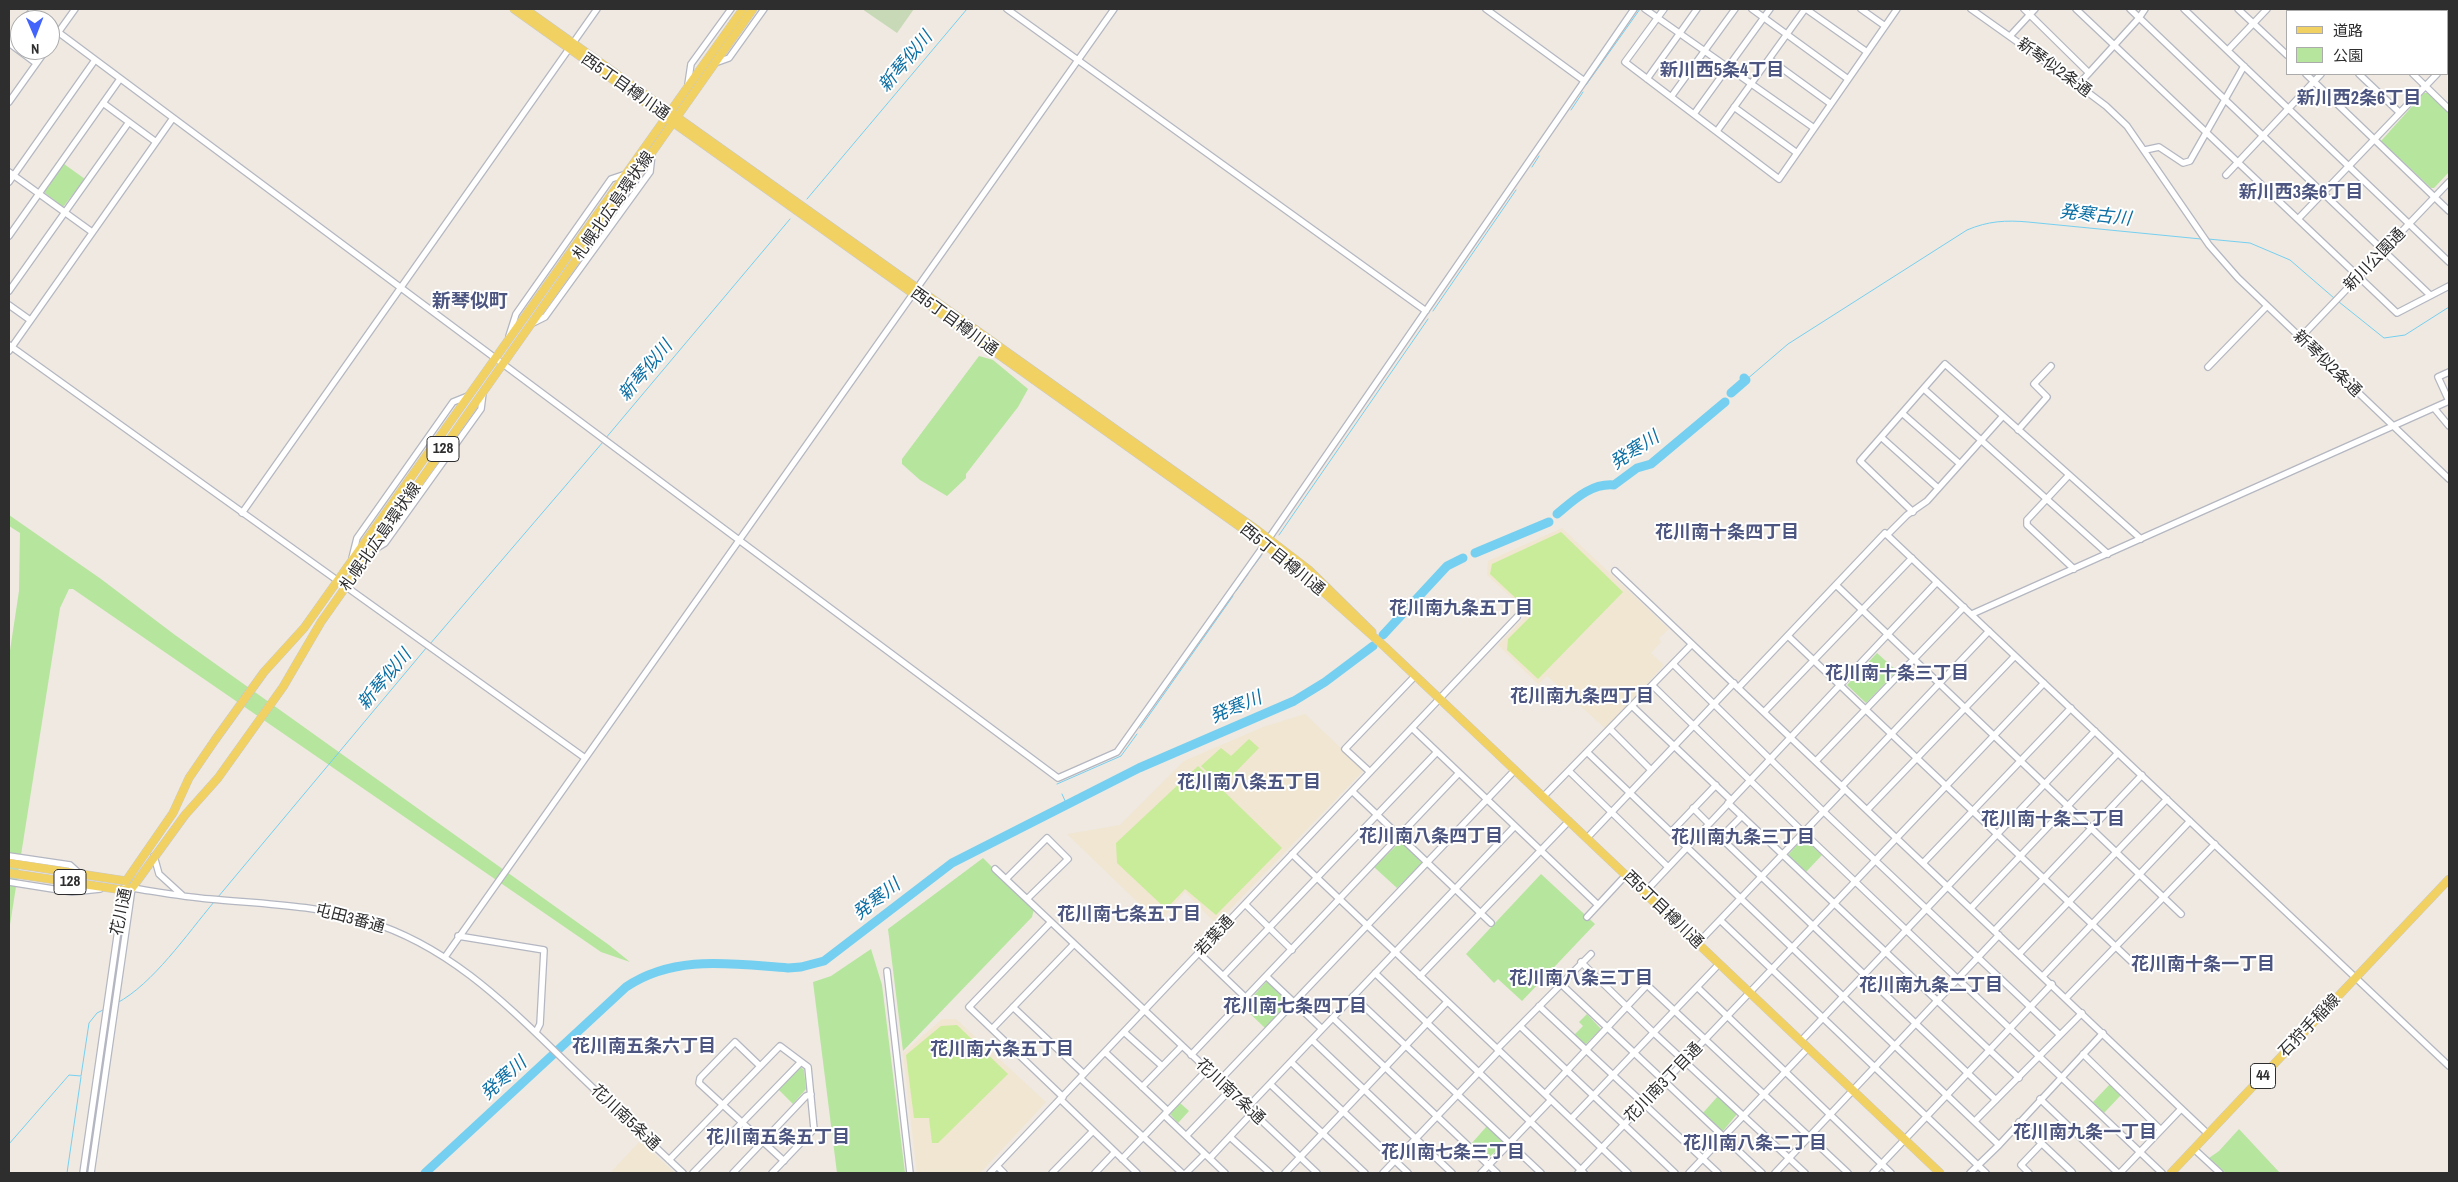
<!DOCTYPE html>
<meta charset="utf-8">
<style>
body{margin:0}
#map{position:relative;width:2458px;height:1182px;overflow:hidden;background:#efe9e1;font-family:"Archivo Narrow","Noto Sans JP",sans-serif}
canvas{display:block}
.frame{position:absolute;inset:0;border:10px solid #2e2e2e;pointer-events:none}
.legend{position:absolute;left:2286px;top:10px;width:162px;height:65px;box-sizing:border-box;background:#fff;border:1px solid #ababab;margin:0;padding:6px 9px;list-style:none;font-size:15px;color:#2e2e2e}
.legend li{display:flex;align-items:center;gap:10px;height:25px}
.legend b{width:25px;border:1px solid #ababab}
.north{position:absolute;left:10px;top:10px;width:50px;height:50px;box-sizing:border-box;background:#fff;border:1px solid #ababab;border-radius:50%;rotate:179deg;font-size:14px;font-weight:700;line-height:20px;text-align:center;color:#2e2e2e}
.north::after{content:'';display:block;margin:auto;width:18px;height:22px;background:#4264fb;clip-path:polygon(50% 0,100% 100%,50% 72%,0 100%)}
</style>
<div id="map">
<canvas width="2458" height="1182"></canvas>
<div class="frame"></div>
<ul class="legend">
<li><b style="height:6px;background:#f2d163"></b>道路</li>
<li><b style="height:14px;background:#b6e59e"></b>公園</li>
</ul>
<div class="north">N</div>
</div>
<script>
const context = document.querySelector('canvas').getContext('2d');
context.lineJoin = 'round';
function fillPath(path, color) {
  context.fillStyle = color;
  context.fill(path, 'evenodd');
}
function stroke(path, color, width, dash) {
  context.strokeStyle = color;
  context.lineWidth = width;
  context.lineCap = dash ? 'butt' : 'round';
  context.setLineDash(dash || []);
  context.stroke(path);
}
function write(font, color, halo, rows, align = 'center') {
  context.font = font + ' "Archivo Narrow","Noto Sans JP",sans-serif';
  context.lineWidth = 4;
  context.setLineDash([]);
  context.textBaseline = 'middle';
  context.strokeStyle = halo;
  context.fillStyle = color;
  for (const [text, x, y, turn = 0] of rows) {
    context.save();
    context.translate(x, y);
    context.rotate((+turn || 0) * Math.PI / 180);
    context.textAlign = isNaN(turn) ? turn : align;
    if (halo) context.strokeText(text, 0, 0);
    context.fillText(text, 0, 0);
    context.restore();
  }
}
const education = new Path2D(`
 M1562,528L1669,629L1659,638L1661,642L1651,653L1664,665L1606,729L1547,676L1538,684L1498,645L1525,617L1522,607L1487,575L1488,561Z
 M1305,714L1364,770L1216,924L1185,892L1159,923L1067,834L1120,825L1184,761L1263,727Z
 M942,1019H956L1046,1102L980,1173H917L903,1053Z
 M640,1141L675,1173H610Z`);
const green = new Path2D(`
 M2424,93H2428L2449,114V172L2434,188H2431L2381,141Z
 M64,164L85,179L63,207L45,193V191Z
 M979,356L993,360L1028,389L1018,407L966,474V478L947,496L920,480L902,464V459Z
 M9,515L101,579L175,635L609,945L630,962L601,952L73,589H69L60,608L9,931V657L19,591L20,533L9,526Z
 M1877,653L1897,671L1866,703L1847,685Z
 M1803,838L1822,855L1806,872L1788,855Z
 M1401,841L1422,863L1397,888L1374,867Z
 M983,858L1034,909L1032,917L903,1051L888,929Z
 M1541,874L1595,924L1522,1001L1498,979L1494,983L1466,954Z
 M871,949L882,985L905,1173H837L813,982L831,976Z
 M1266,982H1268L1288,1003L1265,1028L1243,1007Z
 M1587,1014L1601,1029L1585,1045L1574,1035L1583,1026L1579,1022Z
 M801,1067L804,1070L806,1089L793,1104L778,1089Z
 M2110,1084L2121,1095L2104,1113L2093,1102Z
 M1718,1096L1737,1114L1723,1131H1720L1702,1114Z
 M1180,1103L1189,1111L1178,1123L1169,1113Z
 M1487,1126L1503,1142L1502,1146L1487,1159L1471,1144Z
 M2239,1129L2280,1173H2226L2209,1158L2219,1151Z`);
const cemetery = new Path2D(`
 M862,9H914L897,33Z`);
const pitch = new Path2D(`
 M1561,532L1623,592L1538,679L1507,650L1508,639L1530,617L1523,605L1490,574L1492,564Z
 M1249,739L1259,748L1222,786L1201,766L1221,748L1231,756Z
 M1198,766L1282,848L1216,915L1185,889L1166,909L1117,863L1116,843Z
 M957,1025L1008,1074L938,1143H932L929,1118H914L906,1055L941,1026Z`);
const stream = new Path2D(`
 M1586,85L1640,9
 M1571,110L1583,92
 M1532,167L1539,156
 M807,199L967,9
 M2208,239L2250,243L2290,260L2334,298
 M2339,302L2384,338L2405,335L2449,307
 M1433,311L1516,190
 M1746,380L1788,344L1967,230C1988,221 2006,220 2028,222L2201,239
 M605,439L790,219
 M1279,535L1428,319
 M1252,568L1261,556
 M1236,591L1248,574
 M430,644L603,442
 M1140,728L1233,596
 M1057,784L1121,756L1137,734
 M1062,794L1066,803
 M218,897L427,647
 M117,1003C153,984 187,934 214,902
 M9,1144L69,1075L81,1076L89,1023L97,1013L105,1009
 M67,1173L81,1077`);
const river = new Path2D(`
 M1731,393L1746,380L1744,378
 M1557,514C1574,500 1591,483 1614,485L1637,468L1651,464L1725,402
 M1475,553L1549,522
 M1383,635L1447,566L1463,558
 M425,1173L626,987C675,954 732,964 788,968L801,967L824,961L952,863L1139,768L1294,701L1325,682L1373,646`);
const minor = new Path2D(`
 M1007,9L1426,311
 M1486,9L1583,80
 M1645,9L1814,128
 M1664,9L1625,62L1779,179L1897,9
 M1752,9L1848,79
 M1806,9L1867,52
 M1861,9L1885,26
 M1971,9L2078,85L2106,106L2127,126L2209,245L2238,278L2449,479
 M2024,9L2089,73
 M2076,9L2397,313L2449,286
 M2130,9L2430,295
 M2184,9L2449,262
 M2238,9L2287,55
 M2290,9L2293,11
 M2345,9L2347,11
 M2398,9L2400,11
 M2381,11L2383,9
 M25,20L33,9
 M58,32L1058,778L1117,752L1265,544L1634,9
 M2010,36L2035,9
 M9,43L36,63
 M9,43L20,27
 M50,44L75,9
 M2228,50L2267,9
 M1769,59L1831,104
 M715,63L729,58L764,9
 M2447,63L2449,61
 M2306,74L2449,211
 M2359,74L2399,112
 M2413,74L2449,109
 M1647,79L1697,9
 M688,84L691,64L731,9
 M2078,85L2139,18L2145,9
 M1671,97L1735,9
 M9,102L46,50
 M103,103L156,142
 M1734,107L1797,153
 M1694,114L1770,9
 M1717,131L1805,9
 M2145,150L2159,147L2183,163L2190,161L2244,66
 M9,172L92,232
 M2226,175L2321,74
 M9,182L95,60
 M2298,219L2437,74
 M9,236L120,79
 M9,291L129,122
 M9,305L30,320
 M533,323L545,317L650,172L652,154
 M509,336L516,314L611,179L626,174
 M2300,338L2449,182
 M9,345L585,758
 M9,351L173,118
 M2208,367L2267,306
 M2449,372L2438,377L2449,401
 M1924,389L2108,554
 M2434,408L2449,426
 M1902,413L1960,464
 M2018,430L2047,397L2034,384L2051,366
 M1881,437L1938,488
 M2069,475L2027,520V525L2074,569
 M1913,512L1860,461L1945,364L2141,539
 M242,513L597,9
 M1887,535L1907,515L1927,501L2003,416
 M372,551L385,543L481,409L483,393
 M352,558L357,538L453,402L468,396
 M1615,571L2208,1134
 M1836,585L2181,914
 M1972,614L2449,401
 M1788,636L2133,963
 M1673,664L1823,811L2060,1035
 M1652,685L1803,832L2162,1173
 M1738,688L1885,533L2449,1066
 M1632,706L1731,800
 M1764,712L1912,558
 M1412,728L1598,905
 M1610,729L1651,770
 M1587,752L1999,1145L1970,1173
 M1816,761L1964,607
 M1569,771L1668,867
 M1370,772L1345,749L1415,676
 M1842,786L1989,631
 M1352,791L1491,923
 M1543,797L1692,644
 M1728,803L2019,1078
 M1693,808L1709,824
 M1867,810L2015,656
 M1742,816L1722,836L1723,840L1996,1100
 M1671,832L1716,785
 M1587,838L1734,683
 M1292,854L1628,1173
 M9,856L70,865L80,874
 M154,856L159,874L182,895
 M1923,863L2071,708
 M995,869L1317,1173
 M1006,879L1047,838L1068,859L1027,899
 M9,882L72,892L100,889
 M132,888C158,892 184,897 210,899C264,904 316,905 367,921C450,946 508,1006 568,1064C606,1101 645,1137 683,1173
 M1645,892L1937,582
 M1245,904L1292,950
 M1971,908L2118,753
 M1587,917L1626,875
 M1720,920L1986,1173
 M1051,922L969,1007L1063,1097
 M1994,931L2142,775
 M458,936L544,950L540,1024L536,1032
 M1698,943L1845,789
 M1199,953L1246,998
 M2019,954L2167,799
 M445,957L1114,9
 M1581,962L1654,1033L1805,1173
 M887,971L910,1173
 M1375,973L1584,1173
 M1224,975L1437,752
 M1266,976L1322,1029
 M1420,976L1569,821
 M2043,976L2190,821
 M1561,984L1762,1173
 M1697,987L1891,1173
 M1353,996L1541,1173
 M2066,998L2215,844
 M1539,1006L1718,1173
 M1013,1007L1084,1074
 M1333,1018L1497,1173
 M1520,1026L1675,1173
 M992,1029L1074,944
 M1124,1032L1162,1066
 M1312,1040L1452,1173
 M1801,1041L2095,731
 M1497,1049L1591,954
 M1105,1052L1168,1111
 M2083,1054L2161,1130
 M1191,1055L1459,773
 M1291,1062L1408,1173
 M760,1066L735,1042L700,1078L699,1083L784,1161
 M1080,1078L1182,1173
 M1219,1081L1515,770
 M1270,1084L1365,1173
 M1142,1087L1182,1046
 M1545,1094L1647,985L1848,1173
 M1060,1099L1137,1173
 M2040,1099L2118,1173
 M1247,1108L1515,826
 M1164,1115L1225,1173
 M1571,1119L1719,964
 M1975,1121L2082,1013
 M2019,1122L2072,1172L2071,1173
 M1186,1136L1229,1091
 M1230,1137L1270,1173
 M1999,1145L2103,1033
 M2194,1149L2220,1173
 M1210,1158L1252,1113
 M1122,1159L1207,1070
 M669,1160L780,1046L808,1067L814,1129L772,1173
 M997,1166L1004,1173
 M83,1173L124,888
 M91,1173L132,888
 M693,1173L801,1062
 M733,1173L806,1096L811,1094
 M990,1173L1517,617
 M1052,1173L1093,1131
 M1095,1173L1115,1152
 M1186,1173L1205,1154
 M1285,1173L1447,1002
 M1383,1173L1499,1051
 M1481,1173L1551,1100
 M1578,1173L2044,683
 M1689,1173L1808,1048
 M1775,1173L1999,935
 M1873,1173L2052,984
 M2029,1173L2021,1165L2042,1143
 M2120,1173L2181,1109`);
const major = new Path2D(`
 M514,9L1253,536L1301,572L1385,647L1940,1173
 M525,9L1257,530L1309,570L1372,632
 M9,863L126,881L173,813L189,778L215,740L264,672L304,628L743,9
 M9,873L123,890L132,888L185,815L218,778L283,687L321,622L753,9
 M2171,1173L2449,879`);
const shields = [
 [443,449,32],
 [70,882,32],
 [2263,1076,25]
];
const shieldNames = [
 ["128",443,449],
 ["128",70,882],
 ["44",2263,1076]
];
const streetNames = [
 ["新琴似2条通",2054,68,36],
 ["西5丁目樽川通",625,87,35],
 ["札幌北広島環状線",614,206,-55],
 ["新川公園通",2375,260,-46],
 ["西5丁目樽川通",954,322,36],
 ["新琴似2条通",2327,364,44],
 ["札幌北広島環状線",381,537,-55],
 ["西5丁目樽川通",1282,560,39],
 ["西5丁目樽川通",1663,910,44],
 ["花川通",122,912,-78],
 ["屯田3番通",350,919,15],
 ["若葉通",1215,936,-47],
 ["石狩手稲線",2310,1026,-46],
 ["花川南3丁目通",1664,1083,-46],
 ["花川南7条通",1230,1092,43],
 ["花川南5条通",625,1118,43]
];
const waterNames = [
 ["新琴似川",906,62,-50],
 ["発寒古川",2095,216,6],
 ["新琴似川",646,371,-50],
 ["発寒川",1635,451,-34],
 ["新琴似川",385,680,-50],
 ["発寒川",1236,708,-23],
 ["発寒川",877,900,-38],
 ["発寒川",504,1079,-42]
];
const neighbourhoodNames = [
 ["新川西5条4丁目",1722,71],
 ["新川西2条6丁目",2359,99],
 ["新川西3条6丁目",2301,193],
 ["花川南十条四丁目",1727,533],
 ["花川南九条五丁目",1461,609],
 ["花川南十条三丁目",1897,674],
 ["花川南九条四丁目",1582,697],
 ["花川南八条五丁目",1249,783],
 ["花川南十条二丁目",2053,820],
 ["花川南八条四丁目",1431,837],
 ["花川南九条三丁目",1743,838],
 ["花川南七条五丁目",1129,915],
 ["花川南十条一丁目",2203,965],
 ["花川南八条三丁目",1581,979],
 ["花川南九条二丁目",1931,986],
 ["花川南七条四丁目",1295,1007],
 ["花川南五条六丁目",644,1047],
 ["花川南六条五丁目",1002,1050],
 ["花川南九条一丁目",2085,1133],
 ["花川南五条五丁目",778,1138],
 ["花川南八条二丁目",1755,1144],
 ["花川南七条三丁目",1453,1153]
];
const quarterNames = [
 ["新琴似町",470,302]
];
fillPath(education, '#f0e6d1');
fillPath(green, '#b6e59e');
fillPath(cemetery, '#c8d9b8');
fillPath(pitch, '#c9ec9a');
stroke(stream, '#75cff0', 1);
stroke(river, '#75cff0', 9);
stroke(minor, '#b4b7c1', 8);
stroke(major, '#c9c9c9', 9);
stroke(minor, '#fff', 5.5);
stroke(major, '#f2d163', 8);
for (const [x, y, w] of shields) {
  const box = new Path2D();
  box.roundRect(x - w / 2, y - 12.5, w, 25, 4);
  context.fillStyle = '#fff';
  context.fill(box);
  stroke(box, '#2e2e2e', 1);
}
write('bold 15px', '#2e2e2e', null, shieldNames);
write('16px', '#2e2e2e', '#fff', streetNames);
write('italic 18px', '#0d6fa3', '#fff', waterNames);
write('bold 18px', '#4d5680', '#fff', neighbourhoodNames);
write('bold 19px', '#4d5680', '#fff', quarterNames);
</script>
